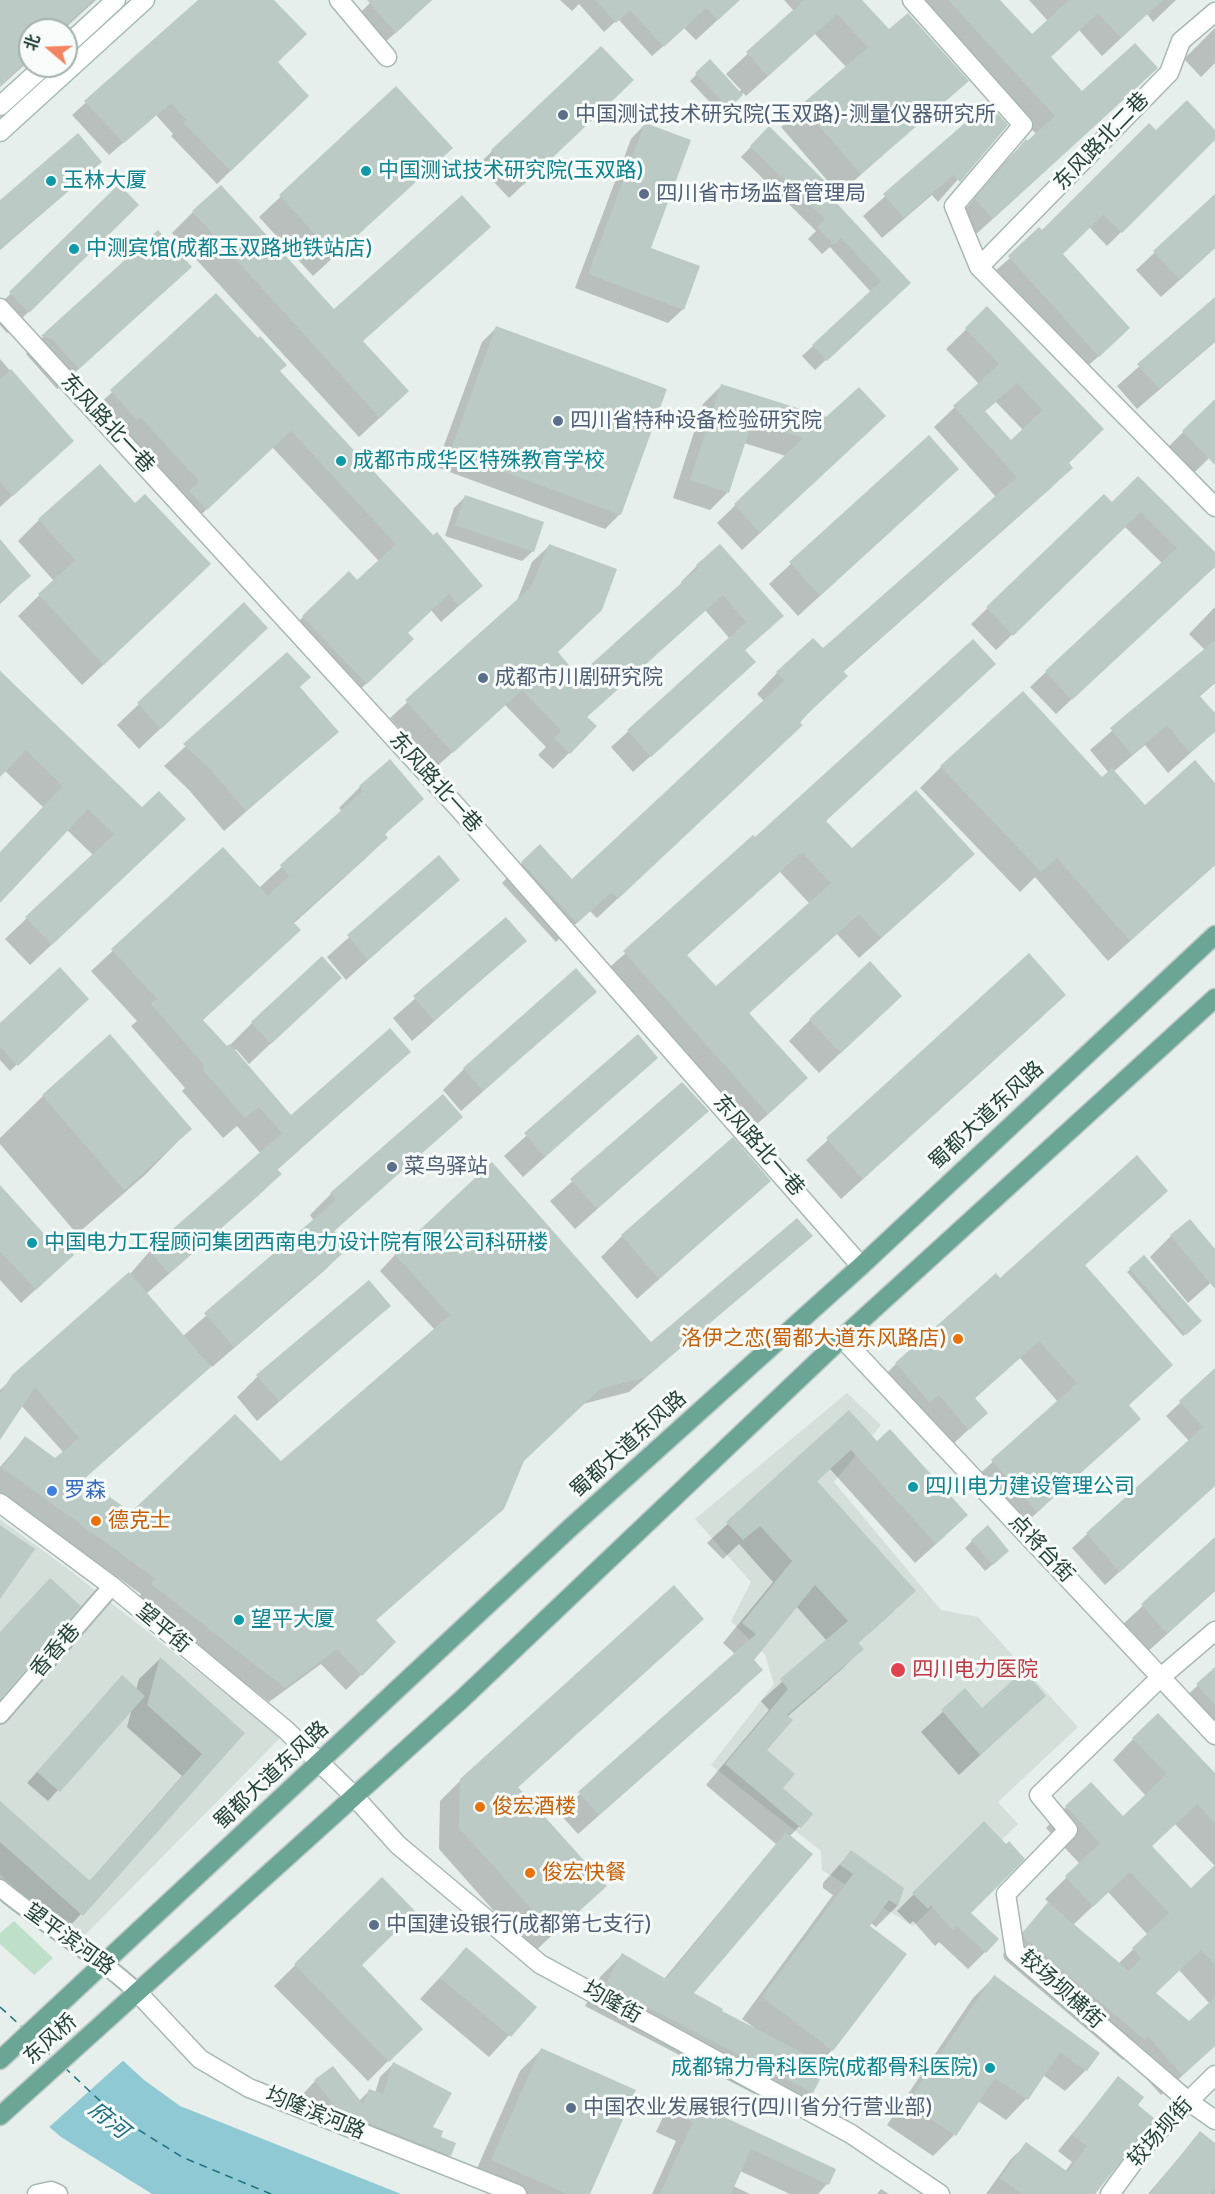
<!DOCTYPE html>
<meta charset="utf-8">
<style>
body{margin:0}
#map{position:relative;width:1215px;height:2194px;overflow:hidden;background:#e6efeb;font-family:"Varela Round","Noto Sans SC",sans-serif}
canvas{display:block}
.north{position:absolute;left:18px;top:18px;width:60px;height:60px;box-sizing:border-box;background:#f7fbf9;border:2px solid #a3b1ad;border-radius:50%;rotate:289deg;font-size:16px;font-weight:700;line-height:24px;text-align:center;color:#24423a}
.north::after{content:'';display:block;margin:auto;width:21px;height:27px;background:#f4845f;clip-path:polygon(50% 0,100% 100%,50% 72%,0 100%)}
</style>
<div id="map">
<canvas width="1215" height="2194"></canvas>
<div class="north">北</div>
</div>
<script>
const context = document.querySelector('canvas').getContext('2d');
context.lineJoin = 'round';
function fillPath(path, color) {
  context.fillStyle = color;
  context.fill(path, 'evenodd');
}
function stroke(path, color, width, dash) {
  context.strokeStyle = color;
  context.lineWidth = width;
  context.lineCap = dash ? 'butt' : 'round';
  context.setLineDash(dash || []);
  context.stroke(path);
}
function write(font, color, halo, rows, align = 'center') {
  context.font = font + ' "Varela Round","Noto Sans SC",sans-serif';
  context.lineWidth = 6;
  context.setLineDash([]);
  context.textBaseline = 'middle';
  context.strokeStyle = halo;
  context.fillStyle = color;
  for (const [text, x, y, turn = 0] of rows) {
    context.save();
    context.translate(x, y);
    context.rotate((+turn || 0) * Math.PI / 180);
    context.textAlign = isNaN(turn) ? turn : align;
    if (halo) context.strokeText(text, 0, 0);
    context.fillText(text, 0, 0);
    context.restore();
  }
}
const built = new Path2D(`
 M847,1393L881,1425L834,1482L941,1610L978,1617L1078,1727L998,1802L1018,1824L913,1926L822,1870L821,1851L711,1765L774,1684L765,1655L731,1621L751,1582L695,1519Z
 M0,1519L72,1572L281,1737L85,1935L41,1912L0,1874Z`);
const green = new Path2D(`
 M14,1921L53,1958L0,2006V1933Z`);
const water = new Path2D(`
 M0,1947L144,2080L180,2106L401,2194H152L61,2137L0,2085Z`);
const pier = new Path2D(`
 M0,1944L126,2058L47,2129L0,2089Z`);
const shadow = new Path2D(`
 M0,0H96L63,30H30V60L0,87Z
 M200,0H272L276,63L307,96L217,184L171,136L173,134L156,115L109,155L72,115Z
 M373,0H432L374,52L349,24Z
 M560,0H739L696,40L684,28L652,56L618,19L604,32L579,4L572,11Z
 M784,0H860L889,31L967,81L839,194L781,127L847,68L815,34L746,96L743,93L721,114L690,81L710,61L739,92L741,90L726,74L794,11Z
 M913,0H998L1032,36L1048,21L1029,0H1176L1153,22L1147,14L1102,56L1079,30L1050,57L1082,93L1137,87L973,237L957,219L1007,160L1026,141L1027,143L1037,135Z
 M1215,28V63L1201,77L1184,59Z
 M396,89L430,168L313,276L259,217Z
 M618,95L509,198L478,165L492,151Z
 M988,105L1006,125L938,202L932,195L882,238L863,216Z
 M645,124L649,249L683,309L668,323L575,288L631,139Z
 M769,128L898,293L815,370L802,356L871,292L830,247L822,254L808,239L816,231L741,157Z
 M1156,132H1215V138L1107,246L1089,227L1061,254L1115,342L1084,369L995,271Z
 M100,162L86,176L0,250V202Z
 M119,187L137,205L7,333L0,325V304Z
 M1215,196V248L1161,297L1136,270Z
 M193,212L386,412L359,437L172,233Z
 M190,267L57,389L26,354L47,333Z
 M216,295L279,372L481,586L441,622L431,610L406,633L395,656L349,700L286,634L303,617L357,582L379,561L272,447L189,526L94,409Z
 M1215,299V342L1137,409L1117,386Z
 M987,309L1102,429L1067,463L1071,468L1051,488L843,672L780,746L597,918L590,911L556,942L502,883L522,863L572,881L764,701L757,694L777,673L823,650L996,497L934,427L979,384L946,349ZM996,402L1023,430L1011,442L984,412Z
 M496,328L620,514L605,529L436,467L482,342Z
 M0,359L72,441L0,507Z
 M721,386L866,434L742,550L717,523L786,456L744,443L728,492L710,510L673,498L703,404Z
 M1215,401V452L1188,479L1162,453Z
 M929,437L936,490L798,616L769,584Z
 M1138,478L1215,554V565L1056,714L1030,687L1162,563L1125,527L996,650L971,624L1104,496L1112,504Z
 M465,497L533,551L522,561L445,536L454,508Z
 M135,505L188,585L82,685L18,616L54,581L18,541L39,520Z
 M0,541L29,576L0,604Z
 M549,546L556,652L578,678L682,584L681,582L697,566L782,616L744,651L754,662L633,772L611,747L730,639L705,610L586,717L569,753L553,769L538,755L546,747L505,705L435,768L390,718L516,603L532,562Z
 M244,604L245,648L139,749L117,725Z
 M1215,607V683L1199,697L1215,716V731L1168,773L1145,745L1113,772L1145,807L1215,785V865L1108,961L1035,877L1020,892L920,788L941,767L1102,779L1109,773L1090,750L1205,650L1189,634Z
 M287,654L299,687L337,732L224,831L189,790L164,766Z
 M0,671L142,809L163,840L30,965L5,939L93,855L67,830L0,900V853L43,807L4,770L0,775Z
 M360,787L422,799L384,835L386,838L365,859L293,924L202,1021L227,1048L252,1023L340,978L249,1064L236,1049L234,1051L291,1117L409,1052L277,1170L280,1174L259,1195L146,1294L183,1336L314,1221L310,1215L331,1194L443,1096L461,1117L333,1232L347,1248L326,1269L212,1367L210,1365L82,1480L131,1514L281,1463L435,1330L380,1271L395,1255L651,1344L811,1236L629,1392L583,1404L522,1462L503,1508L375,1621L394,1642L346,1690L321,1664L269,1702L137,1600L141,1594L0,1493V1467L25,1438L56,1460L64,1453L21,1405L0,1433V1390L130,1274L150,1251L261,1154L237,1126L223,1138L182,1091L185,1088L131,1026L137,1021L91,971L223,849L259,888L342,811L339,808Z
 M825,821L852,850L952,875L859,958L837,934L748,1014L785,1099L746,1134L603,973L755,839ZM780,872L810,904L715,988L686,956Z
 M439,857L458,880L346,980L327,957Z
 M506,919L525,941L412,1041L393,1018Z
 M1029,956L1043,1016L841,1199L806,1160Z
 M595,992L461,1111L443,1090L464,1069Z
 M87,999L10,1071L0,1060V1025Z
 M879,1017L819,1073L789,1041L810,1020Z
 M637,1036L656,1057L523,1177L504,1156Z
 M682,1085L707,1111L575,1229L550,1201Z
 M43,1096L190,1129L145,1175L77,1234L0,1144V1138Z
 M769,1181L637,1299L601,1257L622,1236Z
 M0,1187L58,1269L21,1303L0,1280Z
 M1166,1191L1084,1266L1171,1365L1128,1406L1139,1419L1018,1530L973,1480L1058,1402L1020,1358L974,1399L986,1413L950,1447L878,1382L896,1364L1000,1280Z
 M1171,1236L1215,1252V1279L1188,1303L1150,1257Z
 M1144,1257L1200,1321L1183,1336L1127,1272Z
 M389,1306L257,1421L237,1397L258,1376Z
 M1215,1370V1485L1105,1585L1072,1548L1189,1441L1166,1416Z
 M849,1412L946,1535L915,1563L830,1469L816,1482L894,1611L857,1644L862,1649L842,1669L787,1717L765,1750L781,1789L811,1814L789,1837L692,1993L720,2012L755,2028L742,2019L833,1895L823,1888V1883L851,1852L903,1889L897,1906L876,1927L871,1923L868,1926L905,1954L832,2050L819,2064L812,2092L791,2113L585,2006L601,1976L622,1955L664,1979L776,1844L706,1785L769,1710L761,1701L827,1641L796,1606L752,1660L741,1690L578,1834L559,1813L735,1654L723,1643L773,1582L739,1544L723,1559L707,1543Z
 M1215,1539V1591L1145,1654L1121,1626Z
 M972,1541L1001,1557L985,1571L965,1548Z
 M681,1640L517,1788L605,1886L532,1954L439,1849L440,1801L461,1780Z
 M160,1659L243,1733L61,1936L0,1882V1803L89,1882L182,1776L127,1727L132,1708L48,1801L27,1783L112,1688L136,1690L139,1679Z
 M1215,1669V1746L1176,1706Z
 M965,1691L982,1710L1044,1696L959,1775L921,1732Z
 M1133,1739L1215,1776V1866L1175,1824L1151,1847L1191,1890L1215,1867V2046L1161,2095L1126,2056L1123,2060L1004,1959L1003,1954L1049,1903L1045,1899L1080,1864L1046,1828L1066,1807L1123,1818L1146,1796L1113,1760ZM1108,1892L1148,1935L1118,1964L1073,1925ZM1179,1970L1210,2004L1189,2023L1154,1994Z
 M984,1824L969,1913L997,1940L968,1969L939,1942L935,1946L913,1921L910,1924L897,1911Z
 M382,1880L360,1966L421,2028L368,2081L274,1986Z
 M466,1949L535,2007L489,2057L420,1999Z
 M994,1977L1086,2070L1065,2091L1043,2075L1026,2099L1006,2120L978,2101L954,2135L933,2156L887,2125L973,1998Z
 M541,2050L589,2194H499L471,2182L520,2071Z
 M393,2064L449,2155L436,2168L325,2125L302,2095L315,2081L359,2101L370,2090L375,2093L380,2077Z
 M1118,2078L1135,2106L1093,2194H986L1011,2159L1027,2144L1065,2172L1072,2162L1058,2151Z
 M681,2099L834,2170L827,2184L818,2194H790L740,2171L733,2186L750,2194H652L676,2141L656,2132L663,2117Z
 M1200,2133L1215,2145V2194H1148Z
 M881,2189L889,2194H877Z`);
const ferry = new Path2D(`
 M0,2007L22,2027
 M34,2039L52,2056
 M64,2067L115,2115L182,2157L271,2194`);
const building = new Path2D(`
 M0,0H93L60,30H30V58L0,86Z
 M198,0H274L307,34L278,62L309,96L231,171L183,122L186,120L171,103L124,143L84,101Z
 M367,0H432L396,33Z
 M595,0H740L718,20L706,8L664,47L630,10L616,23Z
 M804,0H862L889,29L908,13L969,81L861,174L801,105L868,47L837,14L768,76L746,52Z
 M948,0H1000L1032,34L1069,0H1163L1121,38L1098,13L1051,57L1082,91L1135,43L1158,68L993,219L975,199L1026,139L1027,141L1055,116Z
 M601,46L634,80L524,185L491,150Z
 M710,59L743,95L729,108L695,73Z
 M396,86L453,148L335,256L279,195Z
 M1187,100L1215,130V140L1122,233L1103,215L1063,254L1130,328L1099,357L1008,256L1039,227L1042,230L1149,123L1156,130Z
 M988,103L1008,125L960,182L953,175L904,218L883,194Z
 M645,123L691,140L651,248L700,266L684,310L588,274Z
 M769,126L834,190L829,195L911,283L827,361L812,345L881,281L841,238L834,245L817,227L825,219L750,146Z
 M78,133L102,162L0,249V200Z
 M119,184L139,205L29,313L9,292Z
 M221,185L334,309L462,195L491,227L363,341L409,391L380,418L192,211Z
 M1215,194V248L1180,280L1153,251Z
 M158,230L192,267L79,369L52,339L41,336Z
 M216,293L258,338L260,336L287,365L280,371L433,535L437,532L483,586L459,606L449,594L408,633L414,639L367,684L302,616L349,571L357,580L396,544L291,431L207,510L189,491L199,481L140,417L137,420L110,390Z
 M1215,297V341L1159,389L1137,364Z
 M987,306L1104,429L1069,463L1073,468L843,671L848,676L799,722L803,725L618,899L612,892L577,923L521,862L540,844L572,879L784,681L776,672L813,638L823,648L1017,477L953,406L999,364L965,328ZM1017,383L1043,410L1011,440L985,411Z
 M496,326L667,389L621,515L450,452Z
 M11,369L74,441L13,496L0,482V380Z
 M721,384L826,417L859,387L886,416L760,533L734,504L803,438L752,422L729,493L690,480Z
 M1215,399V465L1182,431Z
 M929,435L959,469L820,596L789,562Z
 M100,464L135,503L145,494L211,564L104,665L38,594L75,560L38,519Z
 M1138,476L1215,552V567L1072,700L1045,671L1177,548L1141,512L1013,636L986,607L1104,494L1112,502Z
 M465,495L544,522L534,552L455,525Z
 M0,539L31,576L0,602Z
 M549,544L617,569L602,610L558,652L578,676L698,568L696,565L720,544L784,616L745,650L756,662L651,757L627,730L746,622L723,595L587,717L597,726L570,754L554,738L561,730L522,690L453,753L405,700L531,587Z
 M244,602L268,628L161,729L137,703Z
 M973,639L996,664L826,821L852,848L916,790L975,854L881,938L859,914L749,1013L808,1078L768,1114L623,951L753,835L755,837ZM802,852L831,883L716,986L687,955Z
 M1215,640V682L1199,695L1215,713V732L1190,753L1167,725L1132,755L1110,728Z
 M287,652L311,677L300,687L339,732L246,811L210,769L183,744Z
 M0,671L142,807L159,791L186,819L52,945L25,917L114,834L88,809L0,903V852L63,786L26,750L0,777Z
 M1023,691L1102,777L1112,768L1145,805L1195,760L1215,783V865L1130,941L1057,858L1041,872L940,766Z
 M390,759L424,799L385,834L388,838L293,922L301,930L203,1020L227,1046L230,1044L291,1115L390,1028L411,1052L277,1169L282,1174L169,1274L149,1250L282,1133L259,1107L245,1118L202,1069L205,1066L151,1004L157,999L111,949L223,847L268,896L289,876L280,865L363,791L359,786Z
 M439,855L460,880L368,960L347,935Z
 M506,917L527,941L434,1021L413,996Z
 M1029,953L1066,995L863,1179L826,1138Z
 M322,956L342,978L271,1044L251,1022Z
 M870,961L902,996L841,1053L809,1019Z
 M60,967L89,999L18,1066L0,1047V1023Z
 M576,968L597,992L483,1091L463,1068Z
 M110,1034L192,1129L124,1190L42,1095Z
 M638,1034L658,1058L545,1157L524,1133Z
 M682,1082L709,1111L597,1209L570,1179Z
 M443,1094L463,1117L334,1231L349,1248L234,1347L204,1313L336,1200L330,1193Z
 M733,1137L771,1181L659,1279L621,1235Z
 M1137,1155L1168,1191L1085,1265L1173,1365L1129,1405L1141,1419L1037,1512L991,1460L1077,1383L1039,1341L975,1398L988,1413L969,1430L939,1395L930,1403L895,1363L996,1273L1000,1278Z
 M492,1162L651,1342L797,1218L813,1236L646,1377L600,1389L524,1461L504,1509L376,1620L396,1642L362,1676L337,1649L285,1688L151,1584L155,1578L2,1468L25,1436L55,1458L79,1438L35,1387L0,1440V1394L12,1375L129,1272L211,1367L84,1479L131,1512L235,1414L281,1461L450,1315L394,1254Z
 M0,1185L46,1236L52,1231L74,1255L36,1290L0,1251Z
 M1190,1219L1215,1249V1289L1170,1235Z
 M1144,1255L1202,1321L1186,1335L1129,1268Z
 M369,1280L391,1306L279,1401L256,1375Z
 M1215,1368V1486L1120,1572L1086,1533L1203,1427L1179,1401Z
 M849,1410L877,1441L890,1429L968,1515L936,1544L851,1450L817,1481L916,1591L858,1643L864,1649L787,1715L793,1720L767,1750L795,1774L783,1788L813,1814L801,1828L725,1764L788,1689L780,1679L848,1621L815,1585L754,1660L763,1670L599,1815L578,1792L756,1634L742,1623L792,1561L760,1526L743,1540L726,1522Z
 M0,1525L35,1549L0,1599Z
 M988,1525L1009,1551L993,1565L971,1540Z
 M1215,1537V1590L1167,1634L1141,1604Z
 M50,1578L81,1606L0,1699V1632Z
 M674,1585L704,1619L518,1787L607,1886L554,1934L459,1828L460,1779Z
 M160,1657L245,1733L83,1916L0,1842V1801L90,1881L202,1754L147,1705Z
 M1215,1667V1705L1196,1684Z
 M1024,1670L1046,1696L980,1755L941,1710L965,1688L982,1708Z
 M122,1675L145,1696L60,1792L37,1772Z
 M1158,1713L1215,1773V1823L1197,1804L1152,1846L1191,1888L1215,1865V1965L1201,1950L1156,1993L1189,2021L1215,1997V2046L1182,2075L1148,2036L1145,2040L1024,1938L1023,1932L1048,1902L1129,1971L1141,1958L1132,1948L1169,1913L1130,1872L1093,1907L1065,1876L1100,1843L1065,1806L1091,1782L1123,1816L1167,1774L1132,1738Z
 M984,1821L1006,1844L1009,1841L1025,1859L971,1913L999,1939L986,1953L957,1926L953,1930L931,1906L928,1909L912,1893Z
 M786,1832L813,1854L694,1993L723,2009L722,2011L827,2066L813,2093L605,1985L622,1953L666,1979Z
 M851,1850L904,1888L898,1906L889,1900L870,1926L907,1954L833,2051L762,1997L853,1874L840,1865Z
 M382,1877L416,1912L362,1965L423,2029L389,2062L294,1964Z
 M466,1947L537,2007L511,2037L440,1978Z
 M994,1975L1100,2053L1087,2071L1060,2052L1028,2100L995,2078L956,2136L907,2103Z
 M541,2048L636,2090L590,2194H567L491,2160Z
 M393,2062L452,2093L433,2127L443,2131L441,2137L456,2143L451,2156L339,2111L314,2080L333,2066L363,2104L369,2089L383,2094Z
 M1118,2076L1144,2097L1138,2105L1155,2119L1095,2194H1021L1000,2178L1026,2142L1068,2172L1087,2146L1072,2135Z
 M681,2097L836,2169L829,2185L751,2149L731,2194H660L693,2122L674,2113Z
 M1200,2131L1215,2143V2187L1210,2194H1150Z`);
const pedestrian = new Path2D(`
 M0,1715L112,1586
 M0,1888C44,1925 95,1953 138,1993`);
const minor = new Path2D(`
 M339,0L387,57
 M912,0L1023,125L954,206L979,267
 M1215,12L1181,41L1169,73L979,267L1215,507
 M0,308L459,809L861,1266
 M0,1503L112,1586L286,1730L353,1795L398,1845L540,1964L851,2134L940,2194
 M1215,1631L1161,1677L1039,1795L1068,1830L1006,1894L1015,1952L1188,2101L1215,2120
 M138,1993L200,2059L249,2088L517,2194
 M37,2194L51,2191L58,2194
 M1110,2194L1151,2138L1215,2075`);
const tertiary = new Path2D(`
 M842,1338L1215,1735`);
const secondary = new Path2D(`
 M66,46L116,0
 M0,106L44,66
 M0,132L145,0`);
const primary = new Path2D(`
 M0,2060L570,1528L861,1266L1215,935
 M0,2116L461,1700L842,1338L1215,998`);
const markers = [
 [563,115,6,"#5c6f8a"],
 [366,171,6,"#0f9aa8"],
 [51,181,6,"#0f9aa8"],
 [644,194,6,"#5c6f8a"],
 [74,249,6,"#0f9aa8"],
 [558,421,6,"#5c6f8a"],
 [341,461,6,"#0f9aa8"],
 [483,678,6,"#5c6f8a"],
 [392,1167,6,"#5c6f8a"],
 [32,1243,6,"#0f9aa8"],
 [958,1339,6,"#e8710a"],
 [913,1487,6,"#0f9aa8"],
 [52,1491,6,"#3f7fe0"],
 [96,1521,6,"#e8710a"],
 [239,1620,6,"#0f9aa8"],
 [898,1670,8,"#e0444e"],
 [480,1807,6,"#e8710a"],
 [530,1873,6,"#e8710a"],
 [374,1925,6,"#5c6f8a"],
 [990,2068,6,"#0f9aa8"],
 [571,2108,6,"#5c6f8a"]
];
const serviceNames = [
 ["中国测试技术研究院(玉双路)-测量仪器研究所",575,115],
 ["四川省市场监督管理局",656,194],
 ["四川省特种设备检验研究院",570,421],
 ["成都市川剧研究院",495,678],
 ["菜鸟驿站",404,1167],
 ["中国建设银行(成都第七支行)",386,1925],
 ["中国农业发展银行(四川省分行营业部)",583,2108]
];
const streetNames = [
 ["东风路北二巷",1102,142,-46],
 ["东风路北一巷",107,424,47],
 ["东风路北一巷",435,783,48],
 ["蜀都大道东风路",987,1116,-43],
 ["东风路北一巷",758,1146,49],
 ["蜀都大道东风路",629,1445,-42],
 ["点将台街",1041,1549,47],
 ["望平街",163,1629,40],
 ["香香巷",56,1651,-49],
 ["蜀都大道东风路",272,1776,-43],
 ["望平滨河路",69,1940,36],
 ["较场坝横街",1061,1990,42],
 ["均隆街",612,2003,29],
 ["东风桥",51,2040,-42],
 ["均隆滨河路",315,2114,22],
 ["较场坝街",1161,2133,-48]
];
const cultureNames = [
 ["中国测试技术研究院(玉双路)",378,171],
 ["玉林大厦",63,181],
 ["中测宾馆(成都玉双路地铁站店)",86,249],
 ["成都市成华区特殊教育学校",353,461],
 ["中国电力工程顾问集团西南电力设计院有限公司科研楼",44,1243],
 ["四川电力建设管理公司",925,1487],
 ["望平大厦",251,1620],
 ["成都锦力骨科医院(成都骨科医院)",978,2068,"right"]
];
const foodNames = [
 ["洛伊之恋(蜀都大道东风路店)",946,1339,"right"],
 ["德克士",108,1521],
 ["俊宏酒楼",492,1807],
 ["俊宏快餐",542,1873]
];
const shopNames = [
 ["罗森",64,1491]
];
const healthNames = [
 ["四川电力医院",912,1670]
];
const waterNames = [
 ["府河",108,2121,39]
];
fillPath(built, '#d4dfda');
fillPath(green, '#bfe0c8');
fillPath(water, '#8ec9d4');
fillPath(pier, '#e6efeb');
fillPath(shadow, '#0003');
stroke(ferry, '#1c6f80', 1.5, [8, 6]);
fillPath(building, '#bbcac4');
stroke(pedestrian, '#a8b8b2', 20);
stroke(minor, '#a8b8b2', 21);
stroke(tertiary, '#a8b8b2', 21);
stroke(secondary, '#a4bbb3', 21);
stroke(primary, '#c2cac8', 21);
stroke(pedestrian, '#fff', 16);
stroke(minor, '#fff', 18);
stroke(tertiary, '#fff', 18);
stroke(secondary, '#fff', 18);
stroke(primary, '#6aa596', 18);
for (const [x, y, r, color] of markers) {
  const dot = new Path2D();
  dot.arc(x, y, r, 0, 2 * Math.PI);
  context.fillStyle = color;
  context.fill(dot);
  stroke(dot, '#f7fbf9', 2);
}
write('21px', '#4e5e75', '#f7fbf9', serviceNames, 'left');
write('21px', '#24423a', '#f7fbf9', streetNames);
write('21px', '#0d838f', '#f7fbf9', cultureNames, 'left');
write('21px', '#c56008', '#f7fbf9', foodNames, 'left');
write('21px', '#366cbe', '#f7fbf9', shopNames, 'left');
write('21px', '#be3a42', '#f7fbf9', healthNames, 'left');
write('italic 22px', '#1c6f80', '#f7fbf9', waterNames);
</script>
